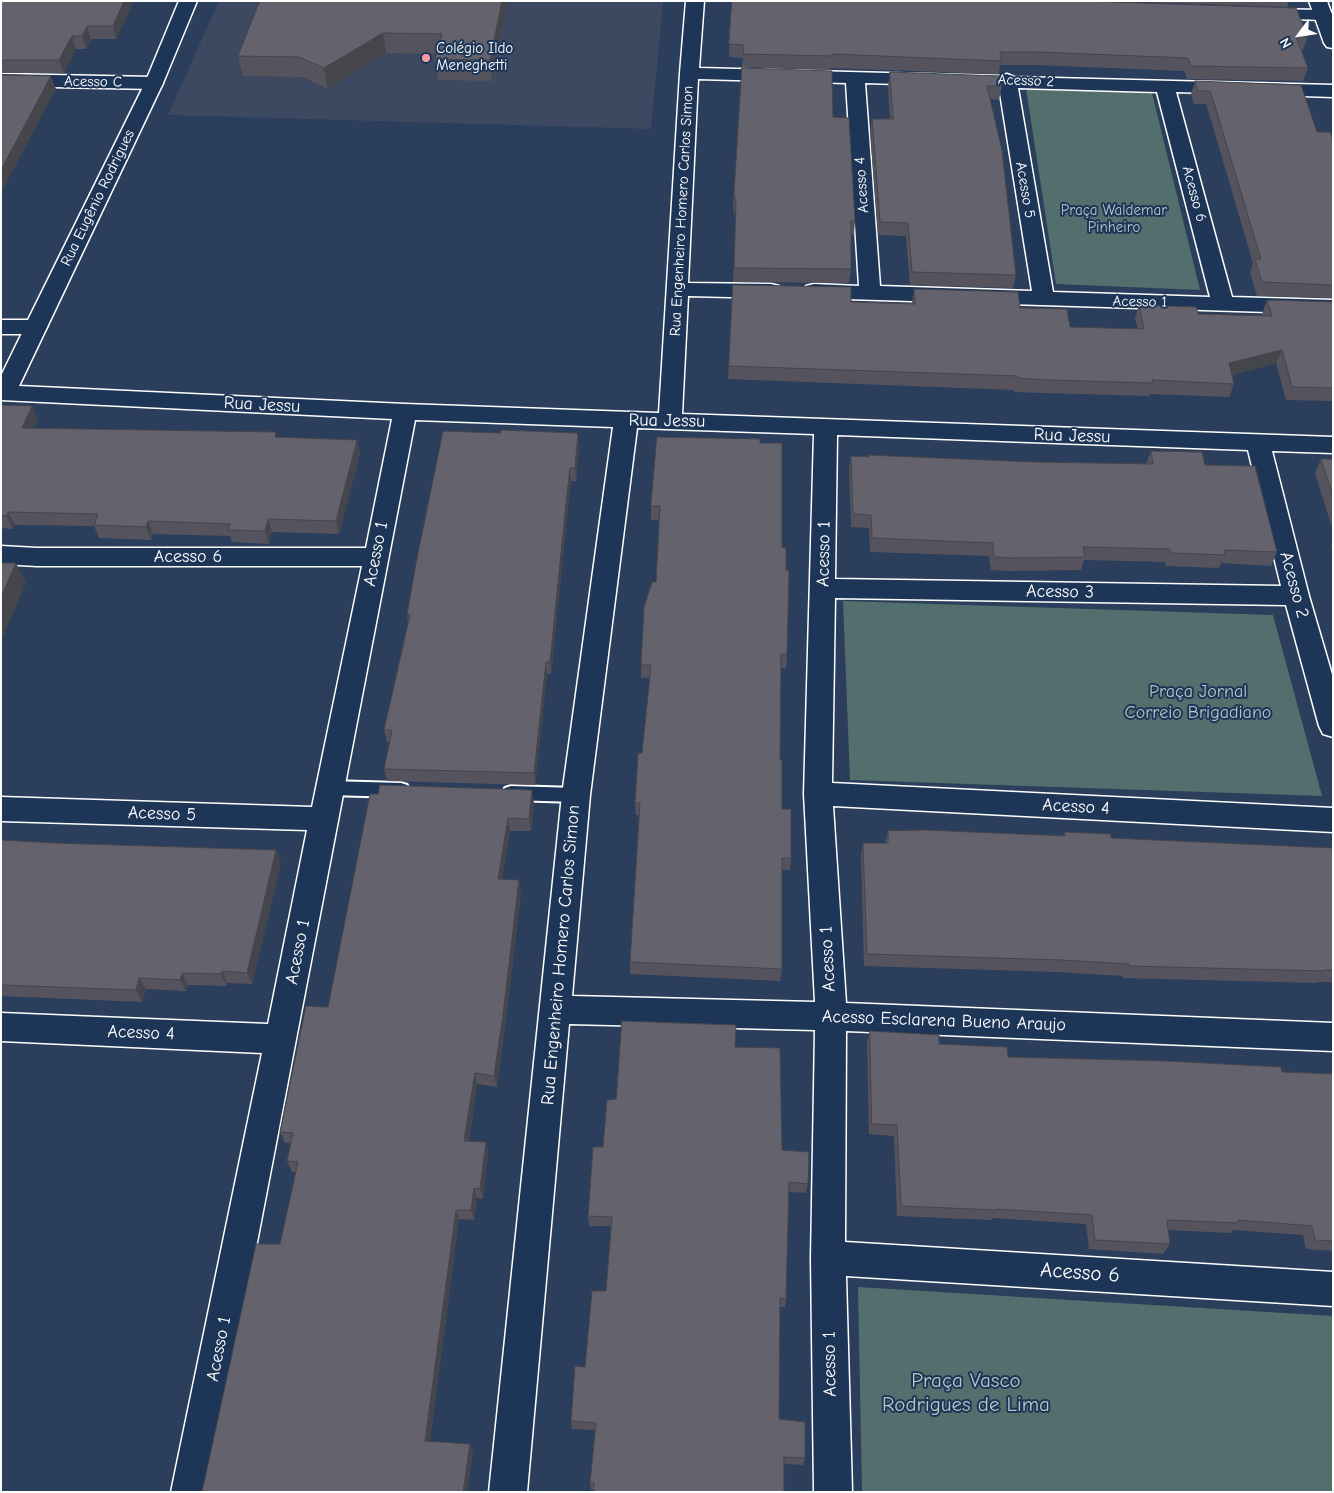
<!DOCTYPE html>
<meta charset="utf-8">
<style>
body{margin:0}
#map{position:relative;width:1334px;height:1493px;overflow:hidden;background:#2b3e5b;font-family:"Comic Neue",sans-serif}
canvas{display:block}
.frame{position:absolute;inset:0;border:2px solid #fff;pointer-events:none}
.north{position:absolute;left:1274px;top:10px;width:50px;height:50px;-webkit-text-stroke:4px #1d3557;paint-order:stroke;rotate:239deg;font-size:14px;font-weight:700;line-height:20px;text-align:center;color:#fff}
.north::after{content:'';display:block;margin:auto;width:18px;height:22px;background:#fff;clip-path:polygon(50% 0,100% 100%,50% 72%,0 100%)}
</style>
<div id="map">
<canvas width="1334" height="1493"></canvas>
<div class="frame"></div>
<div class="north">N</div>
</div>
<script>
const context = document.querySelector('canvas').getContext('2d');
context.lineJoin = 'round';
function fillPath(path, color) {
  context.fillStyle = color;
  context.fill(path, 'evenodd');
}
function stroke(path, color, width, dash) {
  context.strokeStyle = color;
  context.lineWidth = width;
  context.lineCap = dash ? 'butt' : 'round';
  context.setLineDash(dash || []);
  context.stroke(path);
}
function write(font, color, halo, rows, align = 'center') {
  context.font = font + ' "Comic Neue",sans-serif';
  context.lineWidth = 4;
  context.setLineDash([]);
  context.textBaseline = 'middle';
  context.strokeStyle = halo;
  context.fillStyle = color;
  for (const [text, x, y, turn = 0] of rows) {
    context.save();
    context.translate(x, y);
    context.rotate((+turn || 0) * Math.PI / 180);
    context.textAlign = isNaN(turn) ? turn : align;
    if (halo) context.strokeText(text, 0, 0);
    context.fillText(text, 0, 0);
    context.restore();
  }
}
const built = new Path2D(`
 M219,1H663L651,129L168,115Z`);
const green = new Path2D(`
 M1026,88L1152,93L1200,290L1056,284Z
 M843,601L1273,615L1322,796L850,780Z
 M858,1287L1333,1316V1492H862Z`);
const lane = new Path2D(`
 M329,781L401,783L407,785L409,790L407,795L401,797L329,795L323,793L321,788L323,783Z
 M511,786L576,788L582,790L584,795L582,800L576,802L511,800L505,798L503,793L505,788Z`);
const street = new Path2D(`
 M686,1H704L699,68L1000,76L1007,74L1014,77L1333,85V97L1176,92L1232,297L1333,300V314L814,298L806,296L803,291L806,286L814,284L859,286L846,83L698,79L688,283L771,284L779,286L782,291L779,296L771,298L688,296L682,414L1333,437V453L1272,451L1309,596L1333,678V737L1323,734L1319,726L1286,605L835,598L832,783L1333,808V832L833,806L846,1003L1333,1023V1051L846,1031L845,1242L1333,1272V1306L846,1276L852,1492H814L811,1258L815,1030L569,1024L527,1492H489L562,795L613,427L415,420L209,1492H171L262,1053L1,1041V1013L268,1024L307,830L1,821V797L312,807L362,566H37L1,564V546L37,548H366L392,419L1,400V376L25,327L28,322L36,320L44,322L47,327L19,386L405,404L659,413L680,73ZM865,83L999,87L1032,291L880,286ZM1018,88L1157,92L1210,297L1053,292ZM637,428L814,434L804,794L815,1002L572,996L590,795ZM837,435L1248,450L1281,586L835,579Z
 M1263,9L1324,10L1330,11L1333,15L1330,19L1324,20L1257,18L1254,14L1257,10Z
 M1,74L154,77L161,79L163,83L161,87L154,89L1,86Z`);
const secondary = new Path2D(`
 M179,1H197L163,83L47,327L44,332L36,334H1V320H28L145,83Z
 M1309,1H1327L1333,18V48L1327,47L1324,43Z`);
const wall = new Path2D(`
 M1,1H134L116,39H91L86,49H76L64,73H1Z
 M507,1L492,81L438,80L435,59L437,54L386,53L328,89L303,77L243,76L238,56Z
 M732,1L1308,37L1303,50H1301L1308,68L1303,81L1187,79L1184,71L1035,65H1000L999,74L831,68L830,70L742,67L743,58L729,57Z
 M1109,1H1289L1287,7Z
 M890,72L1002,86L999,100L990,99L1016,275L1013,288L910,285L906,236L878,235L870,132L872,119H890L888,86Z
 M1195,81L1317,132L1333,140V298L1257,296L1250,272L1253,263L1211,120L1206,104H1194L1191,94Z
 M833,117L855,221L854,235H851V269L849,283L733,282L736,214H734L733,207L734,193Z
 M733,285L851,302L912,303L914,289L1020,308L1070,327L1138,329L1135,318L1139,305L1198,314L1262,316V314L1267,300L1333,302V401L1286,400L1276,363L1232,375L1234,384L1229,397L1150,394L1149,396L1044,393L1014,392V390L728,379Z
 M1,405L38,419L34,428L357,440L360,453L339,534L272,532L269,544L232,542L230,536L153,534L151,540L99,538L94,526L15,525L13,529L1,528Z
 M760,443L782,547L787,654L786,668H781L780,760L782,809L791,858L790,870H782V969L780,981L630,974V962L639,815H636L635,803L642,753L650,678H641V665L656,582L658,544L659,520H651V506Z
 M579,446L576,481H571L567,517L551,674H547L535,785L387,781L384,769L390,742H387L384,730L408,622L407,615Z
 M1151,451L1205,465L1277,552L1271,566L1221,563L1219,568L1166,566L1165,562L1084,560L1081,570L1009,571L991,570L989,556L870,552L869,528L851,527L849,469L851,456L1033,462L1146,464Z
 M1321,459H1333V531L1315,473Z
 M1333,542V551L1331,545Z
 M378,794L534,803L531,831H510L502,879L521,893L505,1026L497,1087L477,1084L469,1141L486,1142L488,1153L483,1199L477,1198L474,1220L459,1219L430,1441L473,1451L467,1492L280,1244L296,1172H292L287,1161L291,1143H285L280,1132L328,1007Z
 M888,831L1063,835L1064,832L1111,838L1333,848V982H1317L1316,983L1123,978V976L1057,972L864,966L861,856L863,843H885Z
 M1,840L54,843L276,850L281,863L252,984L227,983V986L188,985L186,991L146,989L142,1002L1,996Z
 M870,1031L1008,1057L1333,1074V1251L1306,1249L1303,1235L1233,1230L1230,1233L1168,1230L1170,1244L1163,1254L1089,1249L1086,1224L992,1218L991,1220L897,1216L894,1136L869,1134L867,1042Z
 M735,1047L782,1150L808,1184L806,1193L789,1192L786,1299L785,1307H780L779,1419L805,1458L803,1465L784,1464L591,1490L590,1483L595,1430L572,1429L571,1421L606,1291L611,1226H589L588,1216L603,1147L616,1099Z`);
const shadedWall = new Path2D(`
 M124,1H134L116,39L113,26Z
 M502,1H507L492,81L490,60Z
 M87,26L91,39L86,49L82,36Z
 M383,33L386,53L328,89L324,68Z
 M72,36L76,49L64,73L59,60Z
 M51,76L56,89L1,193V170Z
 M1282,350L1276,363L1224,377L1229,363Z
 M32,406L38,419L28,441L22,428Z
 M578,433L579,446L576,481L575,468Z
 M357,440L360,453L339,534L336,521Z
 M570,468L571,481L567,517L551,674L550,662L566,504Z
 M8,512L15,525L13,529L7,516Z
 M268,519L272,532L269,544L265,531Z
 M148,521L153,534L151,540L146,527Z
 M16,563L26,583L1,642V597Z
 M546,662L547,674L535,785L534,773Z
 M532,790L534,803L531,831L529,819Z
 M508,818L510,831L500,892L498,879Z
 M276,850L281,863L252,984L247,973Z
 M519,880L521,893L497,1087L494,1076Z
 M222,971L227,983V986L221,974Z
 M182,973L188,985L186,991L180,980Z
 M139,978L146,989L142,1002L136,990Z
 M475,1073L477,1084L467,1152L464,1141Z
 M486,1142L488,1153L483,1199L480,1189Z
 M474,1188L477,1198L474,1220L471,1210Z
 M456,1210L459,1219L429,1448L425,1441Z
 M470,1444L473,1451L467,1492H463Z`);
const building = new Path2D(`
 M1,1H124L113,26H87L82,36H72L59,60H1Z
 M261,1H502L490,60L435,59L442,34L383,33L324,68L299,57L238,56L258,5Z
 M732,1H1079L1296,8L1308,37H1296L1308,68L1191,66L1188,58L1037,52H1000L1001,61L832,54V56L743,54L744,45L729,44Z
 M742,68L832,71L833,117L849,118L855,221H851V269L734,268L736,200H735L734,193Z
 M890,72L1000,76L1002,86H987L1002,150L1016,275L912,272L908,223L880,222L872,119H893Z
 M1,75L51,76L1,170Z
 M1195,81L1301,85L1317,132H1330L1333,140V285L1262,282L1255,259H1261L1215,106L1210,91H1198Z
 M733,285L851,287V302L915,304L914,289L1018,292L1020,308L1067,309L1070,327L1144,329L1139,305L1196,307L1198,314L1272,316L1267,300L1333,302V388L1292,387L1282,350L1229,363L1234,384L1152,380L1153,383L1048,380L1017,378V376L729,366Z
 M1,405L32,406L22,428L276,432L275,437L357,440L336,521L268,519L265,531L228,530L230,524L148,521L146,527L94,525L98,514L8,512L7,516L1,515Z
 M501,430L578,433L575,468H570L566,504L550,662H546L534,773L384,769L392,730H384L410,615H407L416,563L443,431L500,433Z
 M657,437L760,439V443H782V547L786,548V570H789L787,654H781L780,760H782V809H791V858H782V969L630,962L640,803H635L638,753H642L651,665H641L644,607L652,582H656L660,506H651Z
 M1151,451L1202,452L1205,465L1255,466L1277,552L1224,550L1225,555L1171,553L1170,549L1083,547L1085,557L1012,558L994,557L993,543L872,538L871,515L853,514L851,456L869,457L868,455L1033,462L1153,464Z
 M1321,459H1333V495Z
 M1,563H16L1,597Z
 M380,785L532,790L529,819L508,818L498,879L519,880L503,1015L494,1076L475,1073L464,1141L486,1142L480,1189L474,1188L471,1210H456L425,1441L470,1444L463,1492H202L256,1244H280L298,1162L287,1161L293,1133L280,1132L306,1006L328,1007L370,794H378Z
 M925,830L1065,836L1064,832L1111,834V838L1333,848V970H1324V971L1129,966V964L1062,960L867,954L863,843H888V831Z
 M1,840L54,843L276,850L247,973L222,971L221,974L182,973L180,980L139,978L136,990L1,985Z
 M622,1021L736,1025L735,1047L780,1048L782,1150L809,1152L808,1184L789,1182L786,1299L780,1298L779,1419L805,1422V1458L784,1457V1492H594V1483H590L596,1423L571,1421L575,1366L585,1367L592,1291H606L612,1217L588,1216L593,1147H603L607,1100L616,1099Z
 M870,1031L939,1035V1044L1007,1047L1008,1057L1167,1061L1281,1067L1282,1072L1333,1074V1241L1315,1240L1312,1226L1238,1220V1223L1167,1220L1170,1244L1095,1240L1092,1215L996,1209V1210L901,1206L897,1125L872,1124Z`);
const markers = [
 [426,58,5,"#ff9aa2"]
];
const farPoinames = [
 ["Colégio Ildo",436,49],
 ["Meneghetti",436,66]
];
const farStreetnames = [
 ["Acesso 2",1026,81,2],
 ["Acesso C",93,82,1],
 ["Acesso 4",862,185,-94],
 ["Acesso 5",1025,190,80],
 ["Acesso 6",1194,194,75],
 ["Rua Eugênio Rodrigues",98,198,-64],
 ["Rua Engenheiro Homero Carlos Simon",682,211,-87],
 ["Acesso 1",1140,302,1]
];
const farParknames = [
 ["Praça Waldemar",1114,211],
 ["Pinheiro",1114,228]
];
const streetNames = [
 ["Rua Jessu",262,405,3],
 ["Rua Jessu",667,421,1],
 ["Rua Jessu",1072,436,2],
 ["Acesso 1",376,554,-79],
 ["Acesso 1",824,554,-89],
 ["Acesso 6",188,557],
 ["Acesso 2",1294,585,75],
 ["Acesso 3",1060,592,1],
 ["Acesso 4",1076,807,3],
 ["Acesso 5",162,814,2],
 ["Acesso 1",298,952,-79],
 ["Rua Engenheiro Homero Carlos Simon",561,955,-85],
 ["Acesso 1",828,959,-93],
 ["Acesso Esclarena Bueno Araujo",944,1021,2],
 ["Acesso 4",141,1033,2],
 ["Acesso 1",219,1349,-79],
 ["Acesso 1",830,1364,-91]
];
const parkNames = [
 ["Praça Jornal",1198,692],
 ["Correio Brigadiano",1198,713]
];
const nearStreetnames = [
 ["Acesso 6",1080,1273,4]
];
const nearParknames = [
 ["Praça Vasco",966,1381],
 ["Rodrigues de Lima",966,1405]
];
fillPath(built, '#3c4960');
fillPath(green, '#526f6d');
stroke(lane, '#fff', 4);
stroke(street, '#fff', 3);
stroke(secondary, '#fff', 3);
fillPath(lane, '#1d3557');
fillPath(street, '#1d3557');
fillPath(secondary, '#1d3557');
fillPath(wall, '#55545e');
fillPath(shadedWall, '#45454c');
fillPath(building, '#63626d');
stroke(building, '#45454c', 1);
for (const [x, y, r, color] of markers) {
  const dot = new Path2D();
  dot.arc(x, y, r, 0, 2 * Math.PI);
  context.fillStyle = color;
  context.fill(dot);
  stroke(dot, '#1d3557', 2);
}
write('15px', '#fff', '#1d3557', farPoinames, 'left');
write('15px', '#fff', '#1d3557', farStreetnames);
write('15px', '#bac5c5', '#1d3557', farParknames);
write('18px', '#fff', '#1d3557', streetNames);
write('18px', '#bac5c5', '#1d3557', parkNames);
write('21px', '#fff', '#1d3557', nearStreetnames);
write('21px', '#bac5c5', '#1d3557', nearParknames);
</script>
